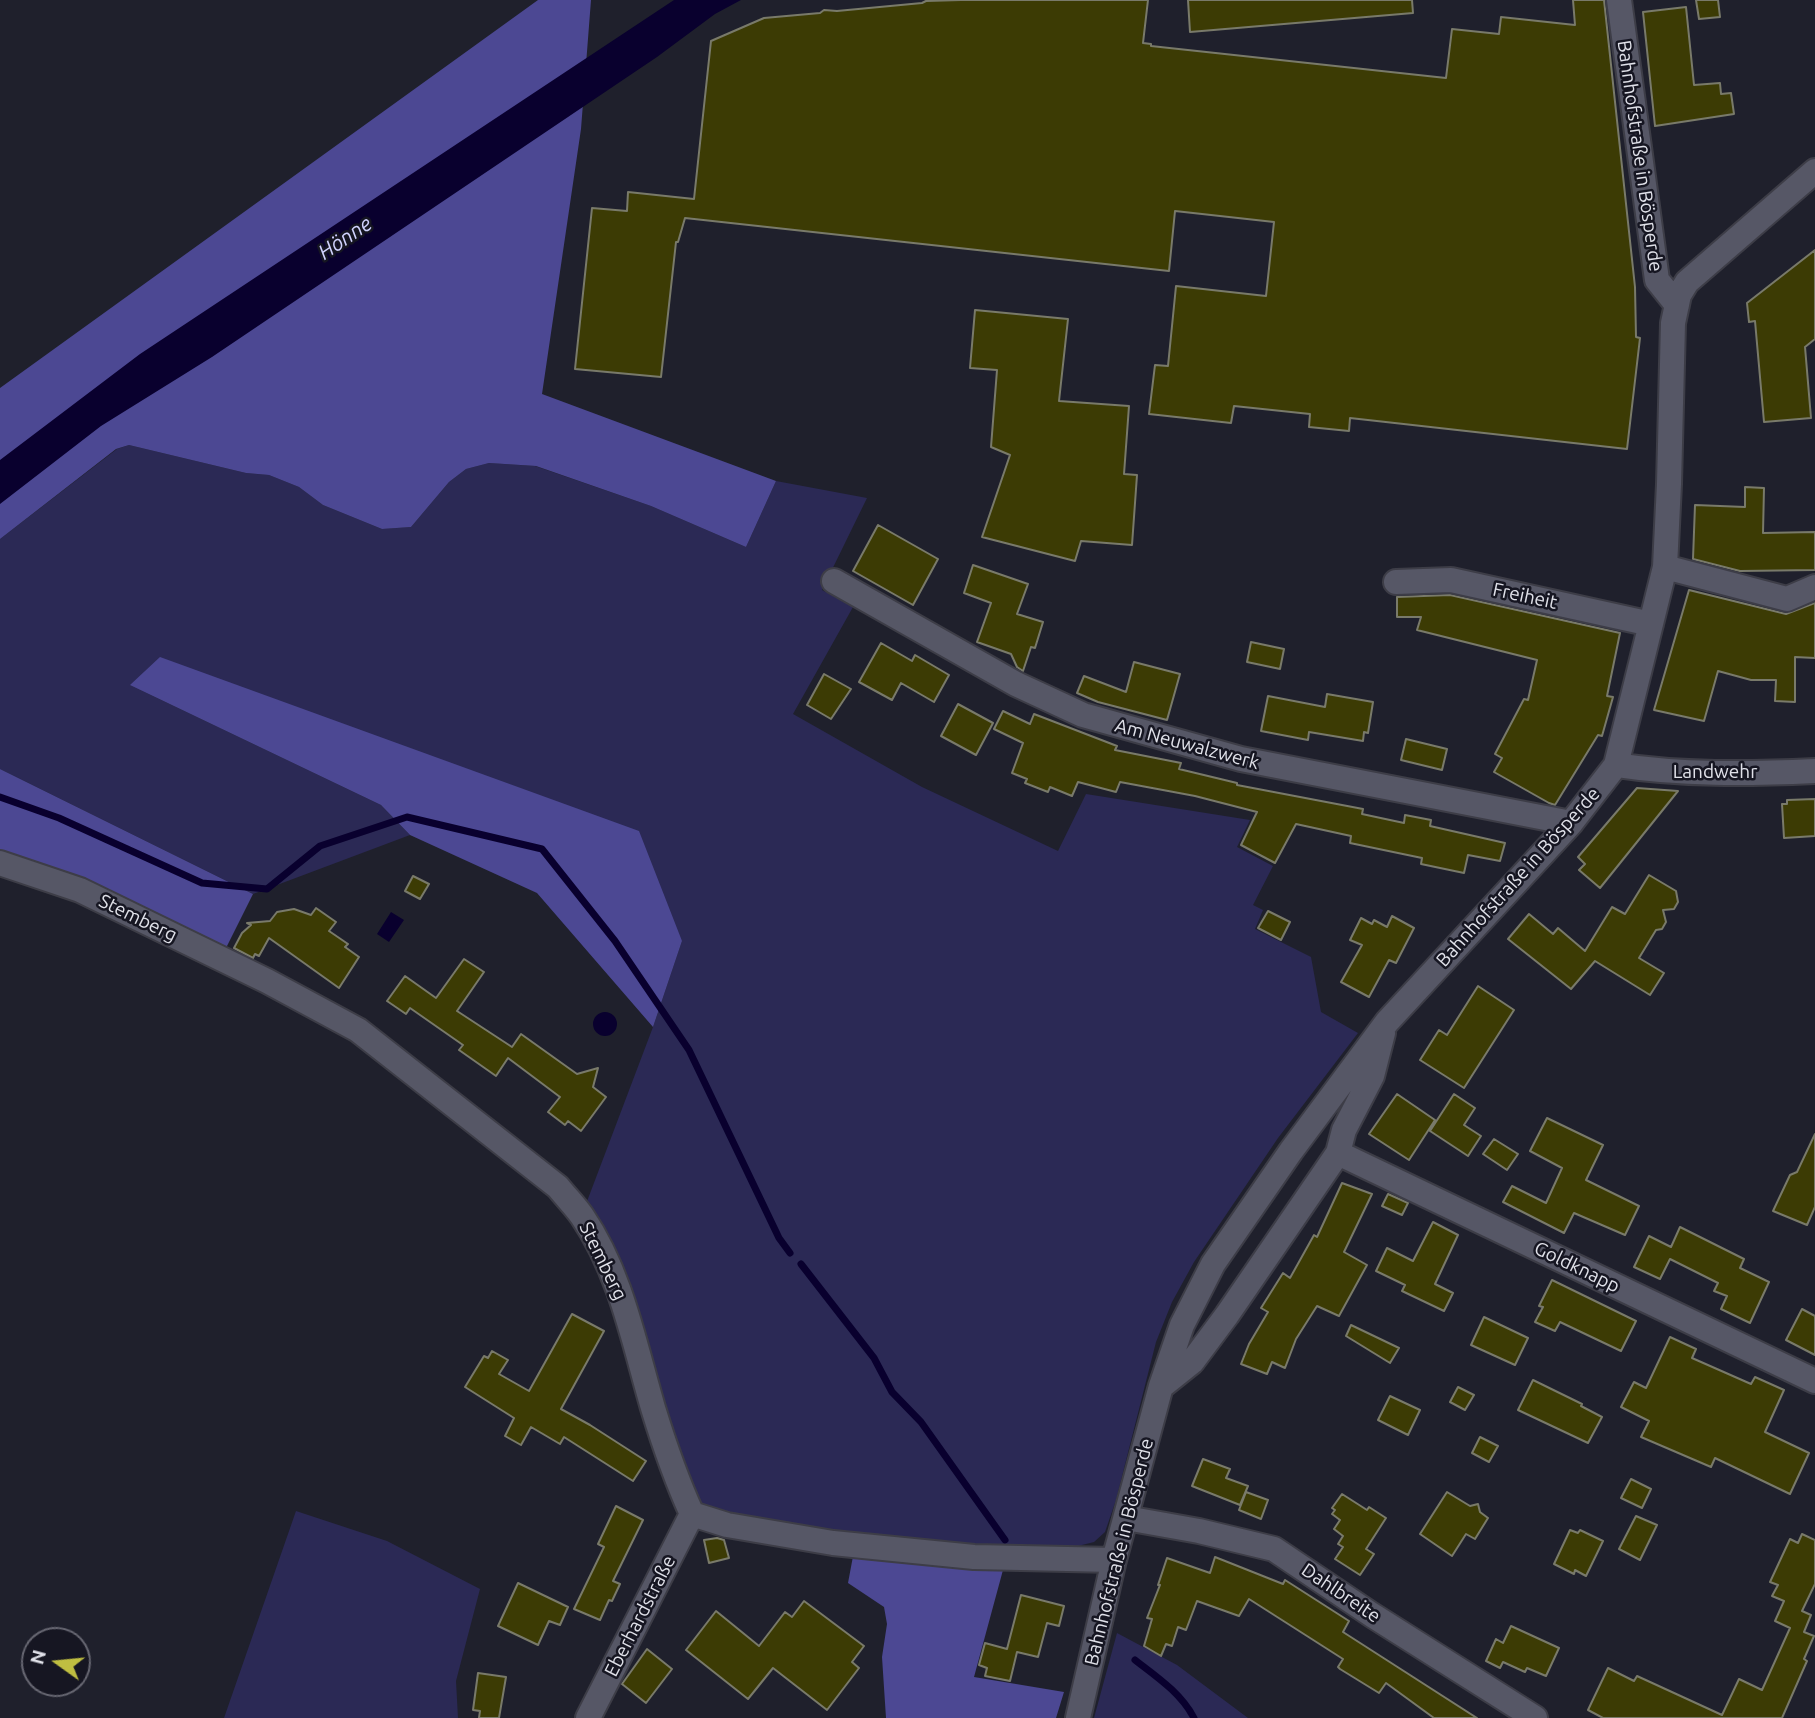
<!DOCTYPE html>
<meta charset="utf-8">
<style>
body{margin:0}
#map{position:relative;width:1815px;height:1718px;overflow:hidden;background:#1f202c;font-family:Ubuntu,sans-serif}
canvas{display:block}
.north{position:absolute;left:21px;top:1627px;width:70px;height:70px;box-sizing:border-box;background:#161622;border:2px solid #676772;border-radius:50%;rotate:285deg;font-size:19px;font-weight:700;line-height:28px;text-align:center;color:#e0e1e9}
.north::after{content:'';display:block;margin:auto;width:24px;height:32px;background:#bfbe41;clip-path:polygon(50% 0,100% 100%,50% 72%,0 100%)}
</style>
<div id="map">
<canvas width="1815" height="1718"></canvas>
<div class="north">N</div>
</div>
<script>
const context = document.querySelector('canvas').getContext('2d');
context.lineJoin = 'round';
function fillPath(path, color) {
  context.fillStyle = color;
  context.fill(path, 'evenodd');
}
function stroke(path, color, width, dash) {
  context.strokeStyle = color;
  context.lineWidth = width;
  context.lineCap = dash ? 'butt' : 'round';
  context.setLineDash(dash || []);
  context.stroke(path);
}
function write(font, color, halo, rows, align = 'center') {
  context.font = font + ' Ubuntu,sans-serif';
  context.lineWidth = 5;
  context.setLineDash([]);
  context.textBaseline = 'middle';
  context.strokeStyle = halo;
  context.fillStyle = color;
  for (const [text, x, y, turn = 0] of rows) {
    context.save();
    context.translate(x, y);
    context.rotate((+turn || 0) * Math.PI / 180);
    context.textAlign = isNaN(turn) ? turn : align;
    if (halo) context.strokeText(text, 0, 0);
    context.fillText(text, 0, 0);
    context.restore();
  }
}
const green = new Path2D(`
 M129,445L246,473L269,475L299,487L323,505L382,529L411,527L449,482L466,469L489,463L535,466L651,506L746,547L776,481L867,498L822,590L853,607L793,714L922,787L1058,851L1086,794L1250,820L1237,847L1273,866L1253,905L1263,910L1255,929L1311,957L1321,1012L1358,1033L1278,1138L1194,1262L1172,1302L1156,1342L1116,1500L1105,1532L1094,1542L1078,1546L1006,1549L835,1534L708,1510L695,1498L586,1204L653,1027L682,941L130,685L381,805L410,835L253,894L0,769V539L117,449Z
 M296,1511L387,1541L480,1589L456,1681L458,1718H224Z
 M1117,1633L1177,1665L1248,1718H1094Z`);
const forest = new Path2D(`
 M538,0H591L581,129L542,394L776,481L746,547L651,506L536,466L489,463L466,469L449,482L411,527L382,529L323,505L299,487L269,475L246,473L129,445L116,449L0,539V388Z
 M160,657L639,831L682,941L653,1027L537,893L410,835L381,805L130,685Z
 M0,769L253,894L224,952L0,856Z
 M854,1551L1003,1570L974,1677L1064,1692L1056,1718H886L882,1657L887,1624L884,1607L848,1583Z`);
const water = new Path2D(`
 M674,0H741L715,14L657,57L212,357L101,426L0,504V460L140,354Z
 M391,912L404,920L389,942L377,934Z
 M593 1024a12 12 0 1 1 24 0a12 12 0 1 1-24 0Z`);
const stream = new Path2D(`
 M0,797L59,818L202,883L267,889L320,846L407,817L542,849L615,941L689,1050L779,1238L790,1253
 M801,1264L874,1358L892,1392L921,1422L1005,1540
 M1135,1660C1157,1677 1181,1693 1194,1718`);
const building = new Path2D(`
 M961,0H1148L1143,43L1151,44V46L1446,78L1452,29L1499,34L1501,17L1575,25L1573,0H1604L1635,287L1636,337L1640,338L1627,449L1350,418L1349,431L1309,427L1310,414L1234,406L1231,423L1149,414L1155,365L1168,366L1176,286L1266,296L1274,222L1175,211L1169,271L685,218L678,242H676L661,377L575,369L592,208L627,211L628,192L694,199L711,41L764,18L820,13L824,10L837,11L922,3L926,1Z
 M1188,0H1412L1413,13L1190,32Z
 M1696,0H1718L1720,17L1699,19Z
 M1686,7L1694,85L1720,83L1721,94L1731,93L1734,114L1655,126L1643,12Z
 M1815,250V339L1805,347L1811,418L1764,422L1755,321L1749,322L1747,303Z
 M975,310L1068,319L1059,401L1129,406L1124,474L1137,475L1132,545L1081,541L1075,561L982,537L1010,455L991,447L997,370L970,368Z
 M1745,487L1764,488L1763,533L1815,532V570L1740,571L1693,559L1695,505L1745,507Z
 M878,525L938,559L913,605L853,571Z
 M973,565L1028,584L1017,614L1043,622L1035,648L1031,647L1023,671L1017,667L1011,654L977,642L991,603L964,593Z
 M1689,590L1786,614L1815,603V658L1795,657V702L1775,701L1776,680H1751L1718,671L1704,721L1654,710Z
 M1450,595L1620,633L1607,696L1613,697L1602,736L1598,735L1555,805L1549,803L1494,772L1502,758L1495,754L1524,699L1528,700L1537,660L1417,630L1421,617H1397V597Z
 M1251,642L1284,649L1280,669L1247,662Z
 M881,643L912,661L915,655L949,675L934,702L901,683L892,700L859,682Z
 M1134,662L1180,674L1167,720L1098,702L1077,693L1084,676L1126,692Z
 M824,674L851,689L831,719L807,705Z
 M1327,694L1373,702L1368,733L1364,732L1363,741L1309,732L1308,740L1261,731L1268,696L1325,707Z
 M958,704L993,723L976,755L941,736Z
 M1003,711L1030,724L1034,714L1117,746L1115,750L1181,763L1179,769L1237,783V785L1363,809L1362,814L1404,823L1405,815L1431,820L1430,826L1505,843L1500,861L1468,855L1464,873L1421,864L1422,858L1350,843L1351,836L1296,824L1275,863L1241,845L1257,812L1195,796L1120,782L1116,792L1078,782L1072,796L1050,787L1048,792L1025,783L1027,779L1012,773L1023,743L994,729Z
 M1406,739L1447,749L1442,770L1401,760Z
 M1637,788L1678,791L1600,888L1579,870L1585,864L1578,857Z
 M1815,799V836L1784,838L1782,804H1787V800Z
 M1649,875L1676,891L1678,902L1674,909L1663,910L1666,922L1662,929L1656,930L1639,958L1664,973L1650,995L1595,961L1571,989L1508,939L1529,914L1553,934L1558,928L1585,951L1612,907L1625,914Z
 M413,876L429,884L420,899L405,891Z
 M316,908L336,922L329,931L348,944L345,947L359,957L339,988L269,938L259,956L255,954L253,958L234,948L242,933L251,925L247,923L270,921L277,912L294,909L311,915Z
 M1268,911L1290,922L1281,940L1258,928Z
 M1392,916L1414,928L1396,963L1389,960L1369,997L1341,982L1362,945L1350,940L1361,918L1372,924L1374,920L1387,927Z
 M464,959L484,972L457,1011L512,1047L521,1034L577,1074L598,1068L593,1087L606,1097L581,1131L568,1121L565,1125L548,1112L560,1097L508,1058L496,1076L459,1050L463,1045L410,1008L406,1014L387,1001L405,976L436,998Z
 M1478,986L1514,1010L1464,1088L1420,1060L1439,1030L1447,1035Z
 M1397,1094L1435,1120L1409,1160L1369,1134Z
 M1454,1094L1475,1108L1464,1125L1481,1136L1468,1156L1430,1131Z
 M1547,1118L1603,1145L1586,1180L1639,1206L1625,1235L1574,1213L1564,1233L1503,1202L1512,1186L1546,1203L1562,1168L1530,1151Z
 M1815,1134V1207L1807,1225L1773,1211L1790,1175L1797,1172Z
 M1494,1139L1518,1154L1507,1170L1483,1154Z
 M1342,1183L1372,1194L1344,1252L1367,1265L1339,1316L1317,1306L1296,1339L1285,1368L1272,1362L1267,1374L1241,1364L1249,1344L1268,1312L1261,1308L1283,1273L1290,1278L1314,1235L1317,1237Z
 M1388,1194L1408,1203L1402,1215L1382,1206Z
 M1433,1222L1458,1235L1435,1284L1453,1293L1444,1311L1402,1291L1405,1285L1376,1271L1387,1248L1413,1261Z
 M1680,1227L1744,1259L1740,1268L1769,1282L1750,1323L1721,1309L1727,1296L1714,1291L1718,1283L1670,1259L1660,1279L1634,1267L1649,1236L1671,1247Z
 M1552,1280L1636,1321L1621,1351L1560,1322L1555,1331L1535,1322L1543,1307L1539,1306Z
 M1802,1309L1815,1316V1355L1786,1340Z
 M572,1314L604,1331L561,1409L590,1425L646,1461L633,1481L564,1437L560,1444L531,1427L521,1445L505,1436L514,1418L465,1387L484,1356L488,1358L492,1351L508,1360L499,1374L529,1391Z
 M1484,1317L1528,1338L1515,1365L1471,1345Z
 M1351,1325L1399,1348L1390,1363L1346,1336Z
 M1670,1337L1696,1349L1692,1358L1751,1384L1755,1377L1784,1390L1765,1432L1809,1453L1790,1494L1715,1458L1711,1467L1641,1437L1649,1421L1621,1407L1634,1382L1646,1388Z
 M1533,1380L1582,1404L1581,1406L1602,1417L1588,1443L1518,1410Z
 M1458,1387L1474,1395L1465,1410L1450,1402Z
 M1390,1396L1420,1410L1408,1435L1378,1420Z
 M1480,1437L1498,1446L1489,1462L1472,1453Z
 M1203,1459L1230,1469L1226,1478L1248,1486L1240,1505L1192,1486Z
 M1631,1479L1651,1489L1642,1508L1621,1498Z
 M1246,1492L1268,1500L1261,1519L1239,1510Z
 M1447,1492L1470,1506L1478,1504L1480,1512L1488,1518L1475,1539L1466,1534L1452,1556L1420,1534Z
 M1342,1494L1367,1510L1369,1507L1386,1518L1366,1549L1374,1554L1360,1575L1335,1559L1343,1547L1338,1544L1343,1536L1334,1529L1340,1520L1332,1514L1335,1510L1332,1508Z
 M616,1506L643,1520L613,1581L620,1584L612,1601L609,1600L600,1620L574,1609L604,1547L598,1544Z
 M1636,1516L1657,1525L1640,1560L1619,1549Z
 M1570,1530L1578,1533L1580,1530L1603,1541L1586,1576L1575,1570L1574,1574L1554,1564Z
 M1802,1534L1815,1540V1584L1802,1611L1811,1615L1804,1632L1814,1636L1804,1659L1807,1661L1782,1718H1603L1588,1710L1608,1668L1634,1681L1637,1676L1722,1715L1739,1679L1762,1690L1790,1628L1775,1621L1784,1601L1772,1596L1778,1585L1770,1582L1790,1539L1798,1543Z
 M717,1538L724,1540L729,1558L709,1563L704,1540Z
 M1215,1557L1283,1584L1285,1580L1349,1621L1343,1632L1477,1718H1434L1386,1683L1379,1693L1340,1669L1338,1667L1343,1659L1249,1599L1239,1616L1197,1601L1186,1630L1178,1627L1172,1646L1166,1644L1161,1656L1144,1646L1152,1619L1147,1618L1160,1585H1158L1167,1558L1210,1573Z
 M518,1583L568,1607L560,1625L549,1621L538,1645L498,1626Z
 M1021,1595L1064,1606L1059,1626L1047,1623L1038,1657L1017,1652L1010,1681L985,1676L987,1668L979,1665L985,1643L1007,1649Z
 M804,1601L864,1646L852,1662L859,1668L827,1710L773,1668L748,1699L686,1650L716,1611L759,1646L785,1612L792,1617Z
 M1511,1626L1559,1648L1546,1676L1527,1668L1525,1672L1503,1662L1500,1668L1486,1661L1496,1639L1503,1643Z
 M647,1649L672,1669L646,1703L622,1684Z
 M478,1673L506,1677L499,1718H479L480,1711L473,1710Z`);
const minor = new Path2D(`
 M1619,0L1657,280L1677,305
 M1665,567L1787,599L1815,587
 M834,581L1016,684L1083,715L1241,759L1571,823
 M1396,582L1451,580L1651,624
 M1616,765C1682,775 1748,774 1815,771
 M0,863L80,890L267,981L358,1030L558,1187C566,1197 575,1206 582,1216C621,1273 634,1343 653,1408C664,1444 676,1479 692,1514L727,1525L833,1543L974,1557L1114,1560
 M1338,1153L1815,1381
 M1162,1386L1192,1362L1227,1315L1338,1153L1344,1130L1372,1076L1383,1033
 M1126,1518L1199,1531L1274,1549L1372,1615L1535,1718
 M588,1718L692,1514
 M1078,1718L1114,1560L1161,1386L1182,1325L1213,1264L1291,1151L1387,1022L1571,823L1616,765L1665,567L1669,484L1673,323L1679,295L1687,282L1815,171`);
const streetNames = [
 ["Bahnhofstraße in Bösperde",1640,156,82],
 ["Freiheit",1525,596,12],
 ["Am Neuwalzwerk",1187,744,15],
 ["Landwehr",1715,772],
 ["Bahnhofstraße in Bösperde",1518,877,-48],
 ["Stemberg",138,918,26],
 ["Stemberg",603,1261,64],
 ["Goldknapp",1577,1267,26],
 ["Bahnhofstraße in Bösperde",1119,1552,-76],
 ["Dahlbreite",1341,1593,34],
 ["Eberhardstraße",640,1616,-63]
];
const waterNames = [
 ["Hönne",345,238,-34]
];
fillPath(green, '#2b2955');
fillPath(forest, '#4c4893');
fillPath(water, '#09002e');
stroke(stream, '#09002e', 7);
fillPath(building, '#3c3b04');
stroke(building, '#797a6a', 2);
stroke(minor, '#3d3d47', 28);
stroke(minor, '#565766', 24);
write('19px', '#e0e1e9', '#161622', streetNames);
write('italic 21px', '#d0d2fd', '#161622', waterNames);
</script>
